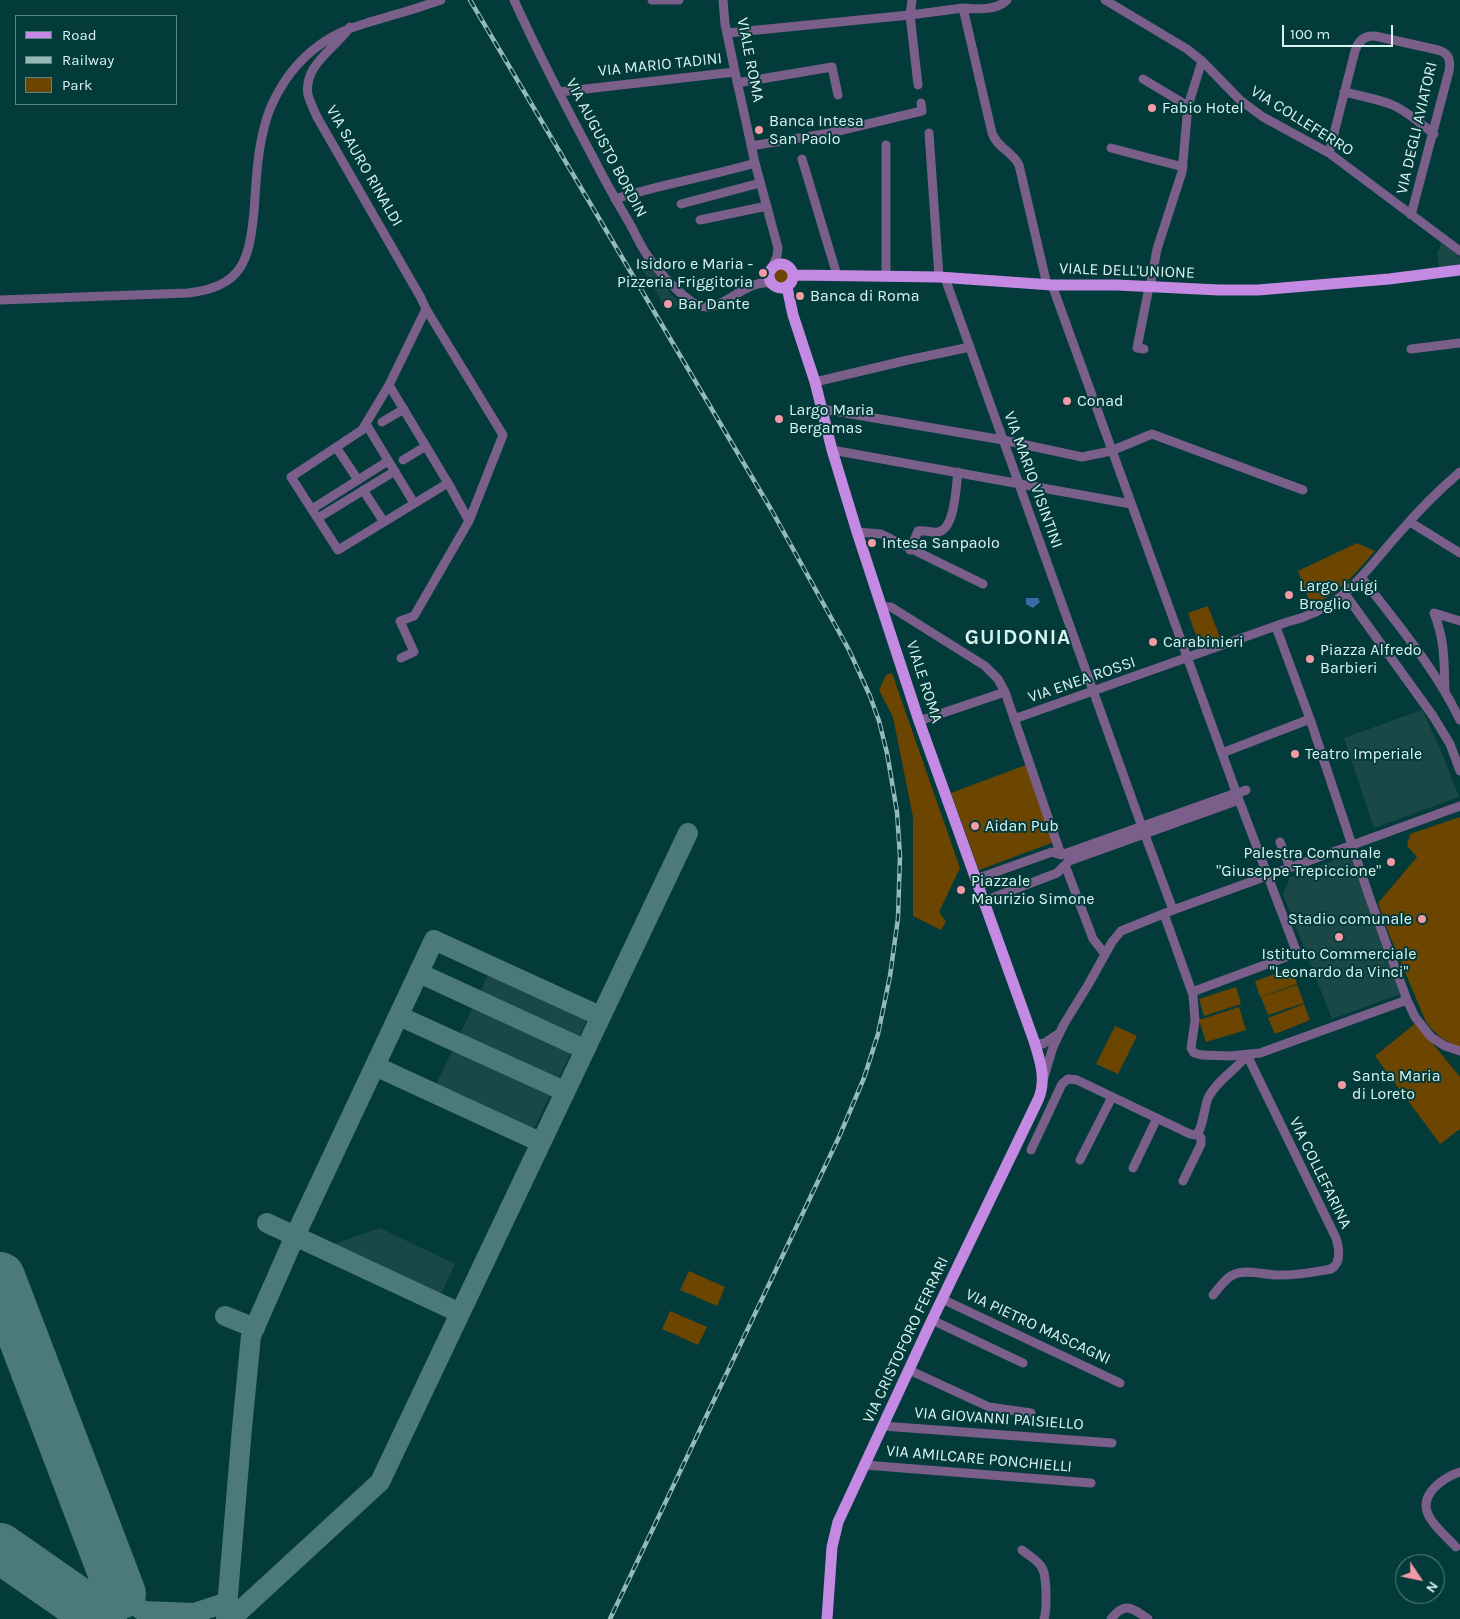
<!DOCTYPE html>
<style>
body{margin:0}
#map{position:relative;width:1460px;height:1619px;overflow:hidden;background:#033b3a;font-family:Karla,sans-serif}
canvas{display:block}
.legend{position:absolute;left:15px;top:15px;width:162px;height:90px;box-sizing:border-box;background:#033b3a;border:1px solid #598583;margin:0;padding:6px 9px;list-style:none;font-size:15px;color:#d9f3f1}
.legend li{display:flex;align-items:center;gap:10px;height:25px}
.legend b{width:25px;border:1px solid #598583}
.north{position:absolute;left:1395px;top:1554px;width:50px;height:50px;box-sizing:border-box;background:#033b3a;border:1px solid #598583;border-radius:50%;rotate:124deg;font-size:14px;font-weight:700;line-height:20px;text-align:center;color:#d9f3f1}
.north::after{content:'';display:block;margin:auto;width:18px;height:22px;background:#f49aa4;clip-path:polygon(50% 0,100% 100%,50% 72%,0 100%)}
.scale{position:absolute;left:1282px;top:25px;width:111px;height:22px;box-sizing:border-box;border:2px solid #d9f3f1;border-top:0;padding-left:6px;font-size:15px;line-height:18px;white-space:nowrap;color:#d9f3f1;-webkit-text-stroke:4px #033b3a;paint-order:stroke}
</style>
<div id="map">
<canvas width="1460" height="1619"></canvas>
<ul class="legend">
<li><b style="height:6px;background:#c489e3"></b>Road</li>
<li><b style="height:6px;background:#95b9b7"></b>Railway</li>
<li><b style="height:14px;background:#6c4500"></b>Park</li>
</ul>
<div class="north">N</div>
<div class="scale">100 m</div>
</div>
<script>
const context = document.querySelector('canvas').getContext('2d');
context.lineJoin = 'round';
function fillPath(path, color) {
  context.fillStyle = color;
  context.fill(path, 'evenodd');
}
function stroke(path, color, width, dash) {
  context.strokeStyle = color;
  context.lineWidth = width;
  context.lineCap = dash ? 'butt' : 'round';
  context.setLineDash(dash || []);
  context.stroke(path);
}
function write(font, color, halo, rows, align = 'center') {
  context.font = font + ' Karla,sans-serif';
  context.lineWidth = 4;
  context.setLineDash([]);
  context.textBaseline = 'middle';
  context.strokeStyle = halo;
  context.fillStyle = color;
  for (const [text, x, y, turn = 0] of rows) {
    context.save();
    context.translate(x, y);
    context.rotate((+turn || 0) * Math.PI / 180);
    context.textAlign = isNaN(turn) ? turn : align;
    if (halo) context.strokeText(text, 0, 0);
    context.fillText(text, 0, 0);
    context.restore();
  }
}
const built = new Path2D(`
 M1441,243L1460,257V266L1439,268L1437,251L1439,250Z
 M649,265L679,304L668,312L642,269Z
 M1422,710L1439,746L1459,797L1374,828L1344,738Z
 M1350,854L1400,994L1332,1019L1283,894L1290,877Z
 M495,960L594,1006L527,1143L430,1097Z
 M380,1228L455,1264L435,1307L329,1257L334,1244Z`);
const green = new Path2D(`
 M774 276a7 7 0 1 1 14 0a7 7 0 1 1-14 0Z
 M1357,543L1375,551C1356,572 1339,595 1311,605L1298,571Z
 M1208,606L1221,640L1200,647L1188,613Z
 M892,673L960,868L939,912L946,921L941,930L913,916V817L893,717L879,690L886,675Z
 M1026,765L1054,842L979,870L951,793Z
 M1460,817V1047C1445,1042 1435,1034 1426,1022L1389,934L1378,903L1417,857L1407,846L1410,834Z
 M1292,968L1297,984L1260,997L1255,981Z
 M1297,985L1304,1003L1268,1015L1261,997Z
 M1236,987L1241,1004L1204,1016L1199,999Z
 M1304,1004L1310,1020L1275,1034L1268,1018Z
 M1239,1007L1246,1030L1206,1042L1199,1020Z
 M1416,1023L1460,1077V1129L1440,1144L1375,1056Z
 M1115,1026L1137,1036L1118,1074L1096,1064Z
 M689,1271L725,1287L717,1306L680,1290Z
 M670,1311L707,1327L698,1345L662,1329Z`);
const water = new Path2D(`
 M1026,598H1038L1040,602L1033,608L1026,604Z`);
const taxiway = new Path2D(`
 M419,973L584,1049
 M399,1016L564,1091
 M375,1066L540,1142
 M267,1223L460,1313
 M225,1316L255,1328
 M121,1594L143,1611L194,1613L228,1602
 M226,1619L242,1428L251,1336L295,1236L434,940L600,1016
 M231,1619L380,1482L688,833`);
const runway = new Path2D(`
 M0,1277L121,1594
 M0,1548L102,1619`);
const minor = new Path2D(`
 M514,0C539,55 567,109 596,163C607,185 619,205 631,226C637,237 642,249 650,259C659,272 685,301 700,306C722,313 745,279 770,283
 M652,0H679
 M723,0L725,24L735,72L755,163L778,248L777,256L771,270
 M912,0L910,15L918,85
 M1007,0C996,11 977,9 963,8L992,133C997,148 1012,151 1019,165L1047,285
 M1105,0L1187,49L1202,61L1240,100L1263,117L1329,153L1460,251
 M350,27C335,49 303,65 308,95C310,102 314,110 317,117L421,298L426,309L389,385L362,430L291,477L338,550L448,483L469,521L503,435L426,309
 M727,33L910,15L963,8
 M1143,79L1188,106
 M737,83L832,67L838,95
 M559,92L735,72
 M1344,92C1361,96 1379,99 1395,106C1409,113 1421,124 1434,134
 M929,133L939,277
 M886,145V275
 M751,146L830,133L922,111L921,103
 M1111,148L1183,167
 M1329,153L1355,51C1358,41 1364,35 1375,36L1438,50C1449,53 1451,61 1449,71L1411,215
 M802,159L837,275
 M615,199C661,184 708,177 755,163
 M681,204L760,183
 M700,220L767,206
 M945,278L1142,827
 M1052,285L1239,800L1297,953L1192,992
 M1150,287L1157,249L1182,172L1188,106L1202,61
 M0,300L188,293C243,287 249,260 254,212C256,184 257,155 264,128C270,102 286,75 305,57C335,29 360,25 397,14C412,10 426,5 441,0
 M1144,349L1137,348L1149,287
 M1411,349L1460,343
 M815,382L908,360L970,347
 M389,385L448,483
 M822,409L1003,440L1082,457L1111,451L1152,434L1303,490
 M382,422L404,409
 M366,424L414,503
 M336,447L358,480
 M832,450L1131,504
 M403,460L426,446
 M363,490L384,522
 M312,509L388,461
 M318,518L395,471
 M1410,522L1460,553
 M857,532L881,534L983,584
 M910,550L918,531C925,530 932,533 938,532C955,530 956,486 958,472
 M1361,577C1396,622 1435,668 1460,720
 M1345,594L1433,716L1450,744L1460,771
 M882,607H891L985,666L998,679L1005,692L1061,855
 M1276,627L1310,719L1369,896L1407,1000L1415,1017L1431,1037L1445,1046L1460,1051
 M401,658L414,652L400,621L414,616L469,521
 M1445,690C1444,661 1445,641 1434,613L1460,621
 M1014,719L1287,622C1345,608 1363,573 1401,531C1419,510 1439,490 1460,472
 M919,721L1005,692
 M1222,753L1310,719
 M1236,794L1246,790
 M1145,835L1173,910
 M1280,842L1290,867
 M1061,855L1236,793
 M1065,865L1093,939L1105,954
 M976,879L1052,852L1061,855
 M984,901L1057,873L1069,861L1239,800
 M1164,914L1193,995L1195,1021L1191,1048L1194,1053L1202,1055L1230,1056L1260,1053L1407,1000
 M1035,1043L1043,1044L1058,1034
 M1044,1077L1053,1047L1064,1024L1088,985L1112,942L1121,931L1173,910L1460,806
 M1031,1150L1062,1084L1068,1079L1077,1080L1190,1134L1196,1135C1203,1129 1204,1108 1208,1098C1217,1080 1235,1071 1247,1055L1336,1238C1339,1248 1342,1263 1331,1269C1314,1272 1295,1276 1277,1275C1264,1275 1248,1269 1235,1274C1226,1277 1219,1288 1213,1295
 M1080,1160L1112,1097
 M1133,1168L1157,1118
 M1183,1181L1201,1144V1138L1198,1134
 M942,1299L1120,1383
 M932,1320L1023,1363
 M909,1370L989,1407L1031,1413
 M883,1426L1112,1443
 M865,1465L1091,1483
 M1456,1547C1448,1538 1432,1525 1428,1514C1419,1494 1444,1477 1460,1472
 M1022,1550C1028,1555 1039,1561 1042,1568C1047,1576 1047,1610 1044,1619
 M1111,1619C1125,1601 1132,1608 1148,1619`);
const major = new Path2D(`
 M769 276a12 12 0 1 1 24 0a12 12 0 1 1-24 0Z
 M793,275L939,277L1052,285H1117L1219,290H1258L1389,279L1460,270
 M787,287L793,315L815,382L832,450L857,532L919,721L1034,1041C1040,1060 1047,1080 1038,1100L932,1320L838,1522L832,1547L827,1619`);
const rail = new Path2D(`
 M470,0L772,511L849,650L870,696L879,721L887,753L897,812L900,856L898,918L890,976L878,1034L864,1078L839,1137L610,1619`);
const markers = [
 [1152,108,5,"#f49aa4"],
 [759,130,5,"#f49aa4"],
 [763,273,5,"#f49aa4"],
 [800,296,5,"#f49aa4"],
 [668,304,5,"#f49aa4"],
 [1067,401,5,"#f49aa4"],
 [779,419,5,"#f49aa4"],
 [872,543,5,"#f49aa4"],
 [1289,595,5,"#f49aa4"],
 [1153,642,5,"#f49aa4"],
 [1310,659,5,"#f49aa4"],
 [1295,754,5,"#f49aa4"],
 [975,826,5,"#f49aa4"],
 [1391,862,5,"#f49aa4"],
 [961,890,5,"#f49aa4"],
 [1422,919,5,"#f49aa4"],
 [1339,937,5,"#f49aa4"],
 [1342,1085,5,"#f49aa4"]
];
const streetNames = [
 ["VIALE ROMA",750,60,79],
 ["VIA MARIO TADINI",660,65,-6],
 ["VIA COLLEFERRO",1302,121,32],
 ["VIA DEGLI AVIATORI",1417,128,-77],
 ["VIA AUGUSTO BORDIN",606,148,62],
 ["VIA SAURO RINALDI",364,166,60],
 ["VIALE DELL'UNIONE",1127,271,2],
 ["VIA MARIO VISINTINI",1033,480,70],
 ["VIA ENEA ROSSI",1082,680,-19],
 ["VIALE ROMA",924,682,72],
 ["VIA COLLEFARINA",1320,1173,64],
 ["VIA PIETRO MASCAGNI",1038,1327,25],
 ["VIA CRISTOFORO FERRARI",906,1340,-65],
 ["VIA GIOVANNI PAISIELLO",999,1419,4],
 ["VIA AMILCARE PONCHIELLI",979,1459,5]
];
const poiNames = [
 ["Fabio Hotel",1162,108],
 ["Banca Intesa",769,121],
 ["San Paolo",769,139],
 ["Isidoro e Maria -",753,264,"right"],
 ["Pizzeria Friggitoria",753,282,"right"],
 ["Banca di Roma",810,296],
 ["Bar Dante",678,304],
 ["Conad",1077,401],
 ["Largo Maria",789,410],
 ["Bergamas",789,428],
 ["Intesa Sanpaolo",882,543],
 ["Largo Luigi",1299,586],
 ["Broglio",1299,604],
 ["Carabinieri",1163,642],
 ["Piazza Alfredo",1320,650],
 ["Barbieri",1320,668],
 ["Teatro Imperiale",1305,754],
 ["Aidan Pub",985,826],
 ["Palestra Comunale",1381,853,"right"],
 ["\"Giuseppe Trepiccione\"",1381,871,"right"],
 ["Piazzale",971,881],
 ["Maurizio Simone",971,899],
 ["Stadio comunale",1412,919,"right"],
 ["Istituto Commerciale",1339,954,"center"],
 ["\"Leonardo da Vinci\"",1339,972,"center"],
 ["Santa Maria",1352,1076],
 ["di Loreto",1352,1094]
];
const districtNames = [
 ["GUIDONIA",1018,638]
];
fillPath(built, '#194847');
fillPath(green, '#6c4500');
fillPath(water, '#396ba4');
stroke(taxiway, '#4c7a78', 20);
stroke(runway, '#4c7a78', 50);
stroke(minor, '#7b5f8b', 9);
stroke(major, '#c489e3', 11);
stroke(rail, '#95b9b7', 4.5);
stroke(rail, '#033b3a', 2.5, [8]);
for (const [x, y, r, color] of markers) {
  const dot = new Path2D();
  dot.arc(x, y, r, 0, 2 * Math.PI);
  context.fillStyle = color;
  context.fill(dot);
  stroke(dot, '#033b3a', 2);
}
write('16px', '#d9f3f1', '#033b3a', streetNames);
write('16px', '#d9f3f1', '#033b3a', poiNames, 'left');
context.letterSpacing = '1px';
write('bold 21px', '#d9f3f1', '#033b3a', districtNames);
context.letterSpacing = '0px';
</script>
